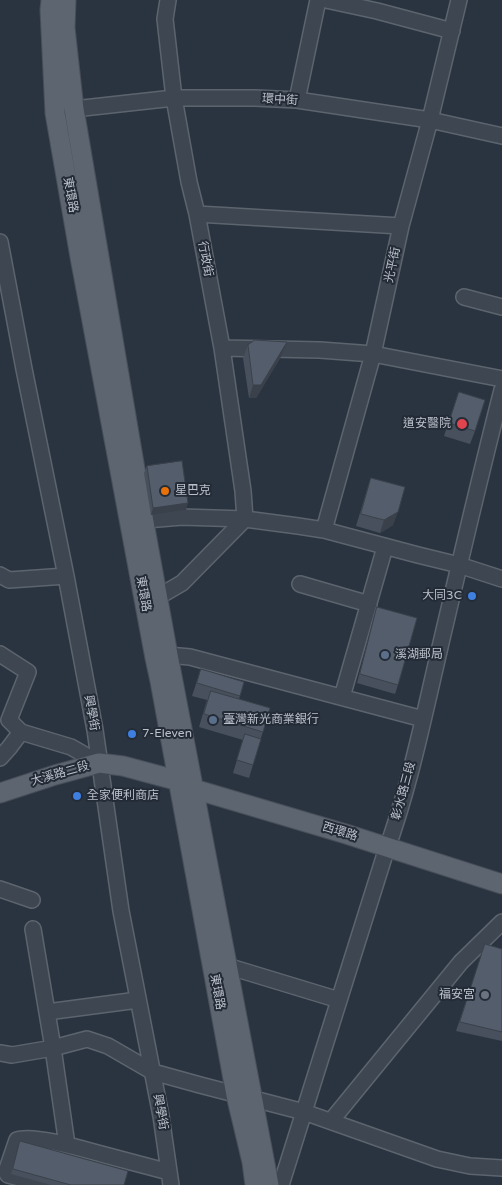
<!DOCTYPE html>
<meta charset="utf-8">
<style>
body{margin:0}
canvas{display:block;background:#2a3441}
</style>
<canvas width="502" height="1185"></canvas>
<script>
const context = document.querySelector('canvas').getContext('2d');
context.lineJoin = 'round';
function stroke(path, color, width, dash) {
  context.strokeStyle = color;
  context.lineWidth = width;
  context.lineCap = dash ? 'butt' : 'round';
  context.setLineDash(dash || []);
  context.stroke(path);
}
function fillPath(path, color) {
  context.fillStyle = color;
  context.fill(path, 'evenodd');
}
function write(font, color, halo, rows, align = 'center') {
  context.font = font + ' "Varela Round","Noto Sans TC",sans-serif';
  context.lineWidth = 4;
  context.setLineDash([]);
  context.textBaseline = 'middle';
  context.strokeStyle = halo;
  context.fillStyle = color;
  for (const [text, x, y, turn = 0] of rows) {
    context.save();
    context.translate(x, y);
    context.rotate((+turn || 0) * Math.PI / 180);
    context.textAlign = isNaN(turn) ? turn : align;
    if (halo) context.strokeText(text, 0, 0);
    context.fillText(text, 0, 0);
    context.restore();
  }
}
const minor = new Path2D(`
 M326,0L377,11L452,31
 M297,100L318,0
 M63,111L74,109L174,98H255L297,100L430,120L502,136
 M197,214L401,226
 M0,242L24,369L66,576L95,730L121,911L161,1116L171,1185
 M464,297L502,307
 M222,348L320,350L373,354L502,379
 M134,521L182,517L245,519L298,526L324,530L418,555L459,565L502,579
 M324,530L373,354L401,226L430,120L459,0
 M0,575L9,580L66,576
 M300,584L369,604
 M158,597L182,583L245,519L243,491L222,348L197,214L189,182L174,98L165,19L168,0
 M0,654L28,672L9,720L21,732
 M159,657L168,655L190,657L423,719
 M342,697L385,547
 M0,758L9,748L21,732L71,747L99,763
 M0,889L32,900
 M33,929L53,1048L67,1145
 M227,966L339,1000
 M47,1012L138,1000
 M0,1053L12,1055L53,1048L87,1039L108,1046L153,1072L200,1085L304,1112L437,1159L470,1166L502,1168
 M331,1121L461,962L502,922
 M47,1185L8,1175L6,1172L17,1140C33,1134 83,1149 101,1154C124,1160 146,1166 169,1172
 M281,1185L385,854C408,792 422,725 437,660C458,570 479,480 502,390`);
const major = new Path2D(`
 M51,0L50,10L55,113L80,257L155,658L160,681L236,1095L252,1162L255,1185
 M66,0L65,28L74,109L145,528L168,655L269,1185
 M0,793L55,775L99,763L123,766L179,781L194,789L346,834L502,884`);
const wall = new Path2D(`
 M287,342L282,355L256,398H249L243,358L248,345Z
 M459,392L475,431L470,444L444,436Z
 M147,466L186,510L151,515L144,473Z
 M371,478L393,525L380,533L356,526L367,490Z
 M377,607L398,685L395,694L357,683L374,616Z
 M201,669L244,682L239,699L270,708L249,778L233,773L243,740L199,727L207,700L192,696Z
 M502,949V1041L456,1031L482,954Z
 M20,1141L124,1185H51L11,1174Z`);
const shadedWall = new Path2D(`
 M287,342L282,355L256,398H249L253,385Z
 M188,503L186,510L151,515L153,508Z
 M398,512L393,525L380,533L384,520Z`);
const building = new Path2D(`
 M255,340L287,342L261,385H253L248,345Z
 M459,392L485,400L475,431L449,423Z
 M182,461L188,503L153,508L147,466Z
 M371,478L405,487L398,512L384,520L361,514Z
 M377,607L417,618L398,685L360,674Z
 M201,669L244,682L240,696L197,683Z
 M211,691L270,708L263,732L204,714Z
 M245,734L261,739L253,765L237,760Z
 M485,944L502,949V1032L460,1022Z
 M20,1141L128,1171L124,1185H71L13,1169Z`);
const markers = [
 [462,424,6,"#e0444e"],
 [165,491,5,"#e8710a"],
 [472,596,5,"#3f7fe0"],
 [385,655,5,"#5c6f8a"],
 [213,720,5,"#5c6f8a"],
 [132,734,5,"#3f7fe0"],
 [77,796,5,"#3f7fe0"],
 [485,995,5,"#6b7280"]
];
const streetNames = [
 ["環中街",280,100,4],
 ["東環路",70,195,80],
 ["行政街",205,259,79],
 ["光平街",393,265,-78],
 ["東環路",143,594,80],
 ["興學街",91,713,80],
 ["大溪路二段",60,774,-16],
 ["彰水路三段",404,791,-75],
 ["西環路",340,832,17],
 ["東環路",217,992,80],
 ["興學街",160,1112,80]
];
const poiNames = [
 ["道安醫院",451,424,"right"],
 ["星巴克",175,491],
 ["大同3C",462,596,"right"],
 ["溪湖郵局",395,655],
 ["臺灣新光商業銀行",223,720],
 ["7-Eleven",142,734],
 ["全家便利商店",87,796],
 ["福安宮",475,995,"right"]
];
stroke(minor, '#5c646e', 18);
stroke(major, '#484f5a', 21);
stroke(minor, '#3e4651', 15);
stroke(major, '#5c6570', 19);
fillPath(wall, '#47505c');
fillPath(shadedWall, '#3a414b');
fillPath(building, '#535d6b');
stroke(building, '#3a414b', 1);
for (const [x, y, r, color] of markers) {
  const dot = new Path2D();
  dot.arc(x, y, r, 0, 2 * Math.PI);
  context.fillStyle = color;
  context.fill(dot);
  stroke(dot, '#232b36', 2);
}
write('12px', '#bbc1cb', '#232b36', streetNames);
write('12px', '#bbc1cb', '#232b36', poiNames, 'left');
</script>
